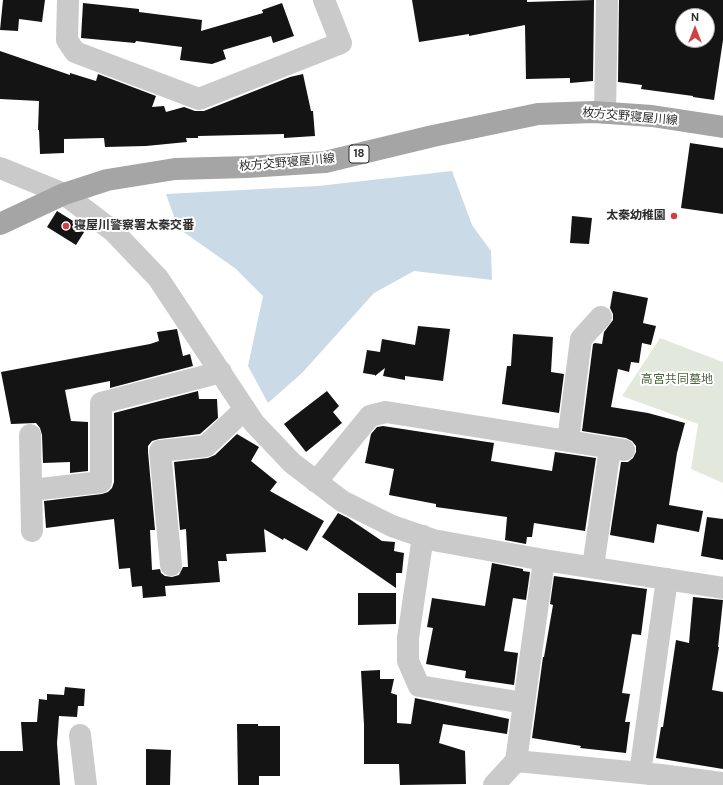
<!DOCTYPE html>
<meta charset="utf-8">
<style>
body{margin:0}
#map{position:relative;width:723px;height:785px;overflow:hidden;background:#fff;font-family:"DM Sans",sans-serif}
canvas{display:block}
.north{position:absolute;left:675px;top:8px;width:40px;height:40px;box-sizing:border-box;background:#fff;border:1px solid #ababab;border-radius:50%;rotate:0deg;font-size:11px;font-weight:700;line-height:16px;text-align:center;color:#2d2d2d}
.north::after{content:'';display:block;margin:auto;width:14px;height:18px;background:#d34042;clip-path:polygon(50% 0,100% 100%,50% 72%,0 100%)}
</style>
<div id="map">
<canvas width="723" height="785"></canvas>
<div class="north">N</div>
</div>
<script>
const context = document.querySelector('canvas').getContext('2d');
context.lineJoin = 'round';
function fillPath(path, color) {
  context.fillStyle = color;
  context.fill(path, 'evenodd');
}
function stroke(path, color, width, dash) {
  context.strokeStyle = color;
  context.lineWidth = width;
  context.lineCap = dash ? 'butt' : 'round';
  context.setLineDash(dash || []);
  context.stroke(path);
}
function write(font, color, halo, rows, align = 'center') {
  context.font = font + ' "DM Sans","Noto Sans JP",sans-serif';
  context.lineWidth = 4;
  context.setLineDash([]);
  context.textBaseline = 'middle';
  context.strokeStyle = halo;
  context.fillStyle = color;
  for (const [text, x, y, turn = 0] of rows) {
    context.save();
    context.translate(x, y);
    context.rotate((+turn || 0) * Math.PI / 180);
    context.textAlign = isNaN(turn) ? turn : align;
    if (halo) context.strokeText(text, 0, 0);
    context.fillText(text, 0, 0);
    context.restore();
  }
}
const green = new Path2D(`
 M660,338L723,362V483L691,469L698,424L622,396Z`);
const water = new Path2D(`
 M452,171L472,225L491,251L492,280L414,271L374,293L302,373L268,403L248,366L263,296L236,269L178,228L166,194L318,186Z`);
const building = new Path2D(`
 M3,0H45L42,22L19,19L18,31L0,30Z
 M412,0H527V2L594,0L593,81L570,83V78L526,79L525,25L469,36V34L419,42Z
 M619,0H723V40L714,100L693,97V96L641,89L642,85L618,82ZM683,16H707V40H683Z
 M83,3L139,9V12L202,20L201,31L263,13L262,10L282,3L294,36L273,43L271,36L223,50L226,59L212,64L180,60L182,47L136,41L135,43L81,38Z
 M0,51L70,75V73L96,81L98,74L156,96L152,107L164,106L166,112L184,107L195,111H204L290,77L303,74L311,111H313L315,136L284,138V134L198,136V138H186L187,142L146,146L105,147L104,138L64,139V153L40,154L39,130H38L39,101L0,99Z
 M690,143L723,148V214L681,208Z
 M57,211L86,229L76,245L47,227Z
 M572,216L592,218L589,244L570,243Z
 M613,291L648,298L643,323L656,326L651,345L642,343L639,363L631,362L629,372L618,369L611,407L648,413L685,423L677,453L669,505L703,511L699,532L657,524L654,543L610,535L621,462H628L633,458L636,452V446L632,441L626,438L582,431L593,344L595,343L602,344L604,332L613,320V314L610,308Z
 M418,326L450,329L443,381L405,376V380L383,376L385,368L375,376V375L363,373L367,350L380,352L382,339L415,345Z
 M177,329L183,356L190,354L193,366L110,388V381L65,390L71,421L88,422V471L70,473V462L43,463L42,435L40,428L36,423L11,424L1,372L150,344L159,341L157,332Z
 M513,334L553,337L551,372L564,374L559,413L502,404L507,366H511Z
 M198,391L199,399H217L218,418L200,434L159,439L152,441L148,446V452L155,530H150L152,570L160,569L161,573L165,576L172,577L179,575L183,567H188L186,529L180,530L174,462L208,458L215,455L237,434L259,447L251,461L277,482L270,491L324,521L307,551L284,538L283,540L264,529L266,552L226,554L227,561H218L220,582L165,586L166,596L143,598L142,586L132,587L130,568L119,569L114,519L46,528L44,501L102,494L108,492L112,488L114,482V413Z
 M327,391L339,406L333,412L342,423L306,452L284,424Z
 M383,426L494,443L491,461L552,471L555,452L596,458L585,531L534,523L532,537H527L526,544L505,540L507,517L436,507V504L389,495L394,469L365,463L371,434L377,427Z
 M338,513L348,518L382,541L395,542L394,551L404,553L402,573H396V588L322,537Z
 M707,517L723,519V560L701,556Z
 M492,563L523,569V571L530,572L526,600L513,598L504,651L518,653L514,685L465,678L466,671L426,664L433,628L427,627L432,598L485,606Z
 M554,576L647,589L641,635L632,634L622,693L630,694L625,722H630L626,753L580,748L581,746L532,738L543,657H544L553,605L550,604Z
 M358,593H396V624L358,625Z
 M693,597L723,600L718,647H719L712,690L723,692V769L656,758L661,727H663L676,640L689,643Z
 M380,670V679H394L391,693L397,695V723L411,724L415,698L509,719L507,734L443,724L439,743L465,751L466,784L400,785L399,764H364V725L361,671Z
 M65,687L85,689L84,706H78L77,717L59,716L57,743L60,785H0V751H23L21,722H37L39,699L47,700V694L64,695Z
 M237,724H258V726H280V776H259V785H238Z
 M146,749L171,750L170,785H146Z`);
const minor = new Path2D(`
 M68,0L67,40L75,52L199,99L341,43L324,0
 M605,113L607,0
 M0,168L64,194L113,231L158,278L254,423L292,463L342,501L392,526L433,540L544,560L723,588
 M30,435L32,531
 M568,441L581,339L601,317
 M316,482L370,416L386,412L624,450
 M32,490L101,482V403L221,372
 M423,536L408,638V661L419,686L524,703
 M171,565L160,451L206,446L245,409
 M593,567L610,448
 M80,735L86,785
 M516,761L544,560
 M640,773L667,579
 M494,785L516,761L661,775
 M658,785L661,775L723,783`);
const major = new Path2D(`
 M0,224L64,194L107,180L175,169L247,167L325,162L433,136L538,114L594,112L652,116L723,127`);
const markers = [
 [674,216,4,"#d34042"],
 [66,226,4,"#d34042"]
];
const shields = [
 [359,154,20]
];
const shieldNames = [
 ["18",359,154]
];
const streetNames = [
 ["枚方交野寝屋川線",630,117,5],
 ["枚方交野寝屋川線",287,163,-5]
];
const poiNames = [
 ["太秦幼稚園",666,216],
 ["寝屋川警察署太秦交番",74,226,"left"]
];
const parkNames = [
 ["高宮共同墓地",677,380]
];
fillPath(green, '#e2e9dc');
fillPath(water, '#cadae7');
fillPath(building, '#141414');
stroke(minor, '#cacaca', 22);
stroke(major, '#a5a5a5', 22);
for (const [x, y, r, color] of markers) {
  const dot = new Path2D();
  dot.arc(x, y, r, 0, 2 * Math.PI);
  context.fillStyle = color;
  context.fill(dot);
  stroke(dot, '#fff', 1.5);
}
for (const [x, y, w] of shields) {
  const box = new Path2D();
  box.roundRect(x - w / 2, y - 9, w, 18, 3);
  context.fillStyle = '#fff';
  context.fill(box);
  stroke(box, '#2d2d2d', 1);
}
write('bold 11px', '#2d2d2d', null, shieldNames);
write('12px', '#2d2d2d', '#fff', streetNames);
write('bold 12px', '#2d2d2d', '#fff', poiNames, 'right');
write('12px', '#4e643f', '#fff', parkNames);
</script>
